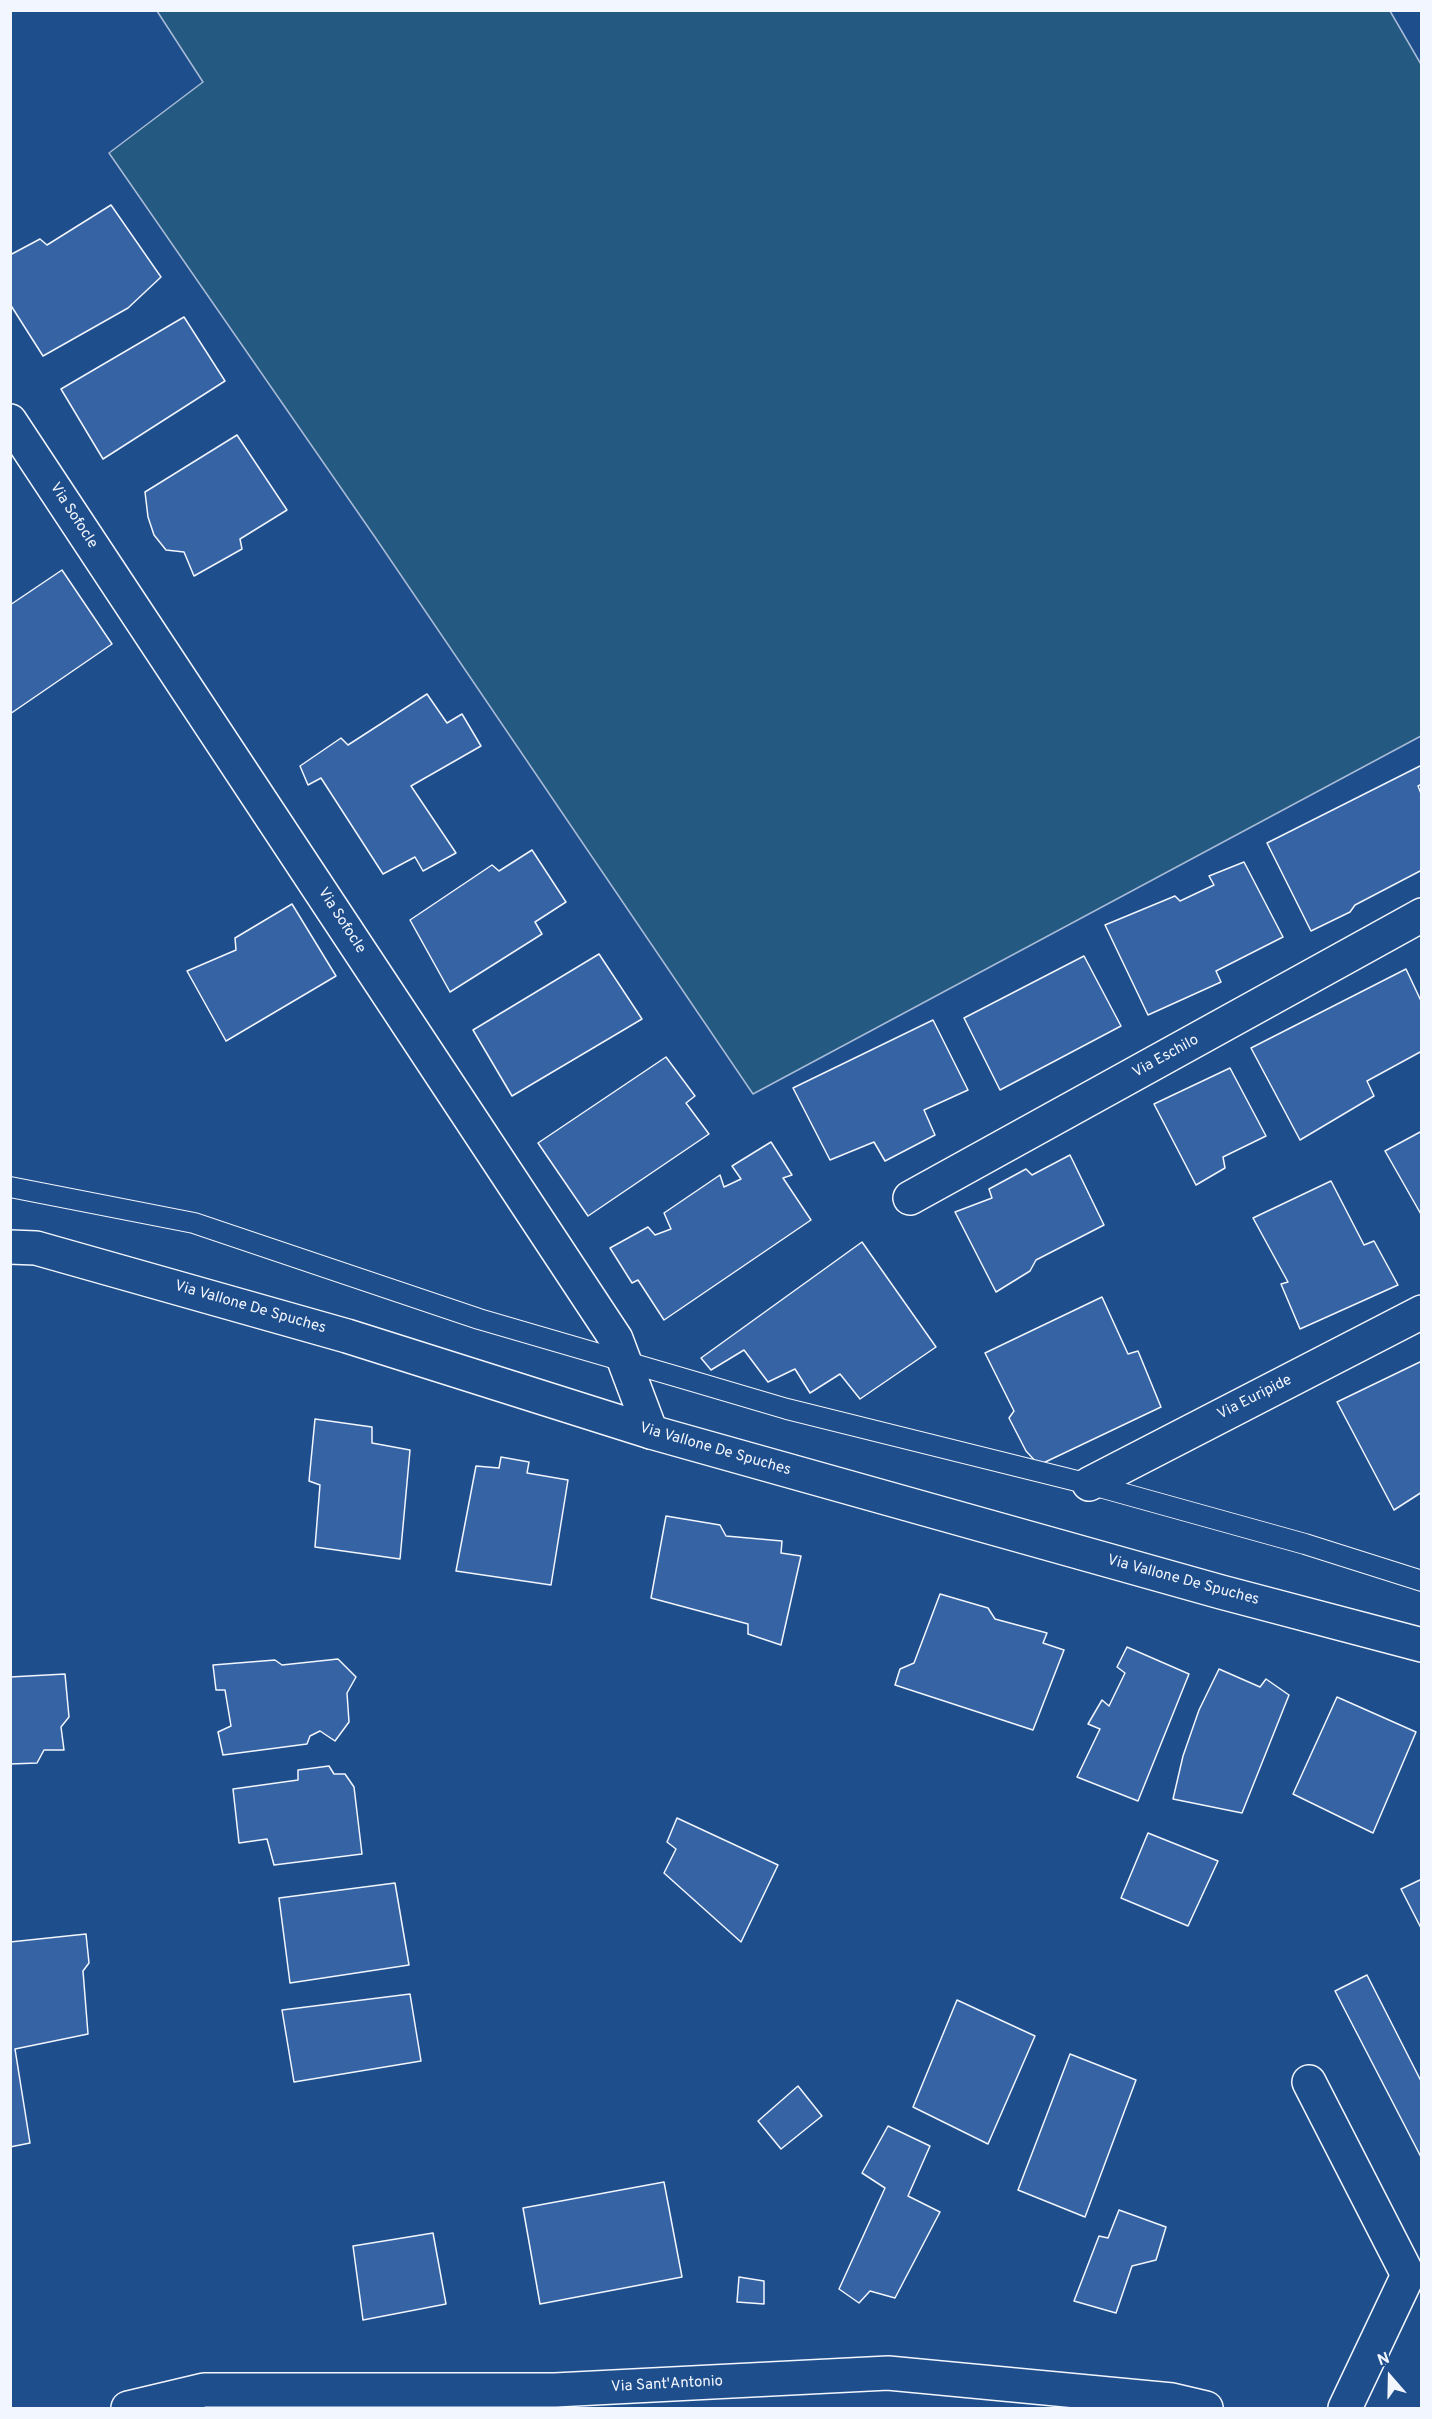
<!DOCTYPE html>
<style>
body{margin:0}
#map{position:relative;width:1432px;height:2419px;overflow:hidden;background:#1f4e8c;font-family:Overpass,sans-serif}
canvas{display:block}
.frame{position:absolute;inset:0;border:12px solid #f2f6ff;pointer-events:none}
.north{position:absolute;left:1360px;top:2347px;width:60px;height:60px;-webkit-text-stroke:4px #1f4e8c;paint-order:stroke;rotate:340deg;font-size:16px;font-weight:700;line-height:24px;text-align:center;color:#f2f6ff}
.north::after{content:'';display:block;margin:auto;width:21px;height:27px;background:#f2f6ff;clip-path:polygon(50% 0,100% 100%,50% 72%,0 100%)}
</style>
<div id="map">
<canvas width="1432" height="2419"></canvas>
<div class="frame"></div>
<div class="north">N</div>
</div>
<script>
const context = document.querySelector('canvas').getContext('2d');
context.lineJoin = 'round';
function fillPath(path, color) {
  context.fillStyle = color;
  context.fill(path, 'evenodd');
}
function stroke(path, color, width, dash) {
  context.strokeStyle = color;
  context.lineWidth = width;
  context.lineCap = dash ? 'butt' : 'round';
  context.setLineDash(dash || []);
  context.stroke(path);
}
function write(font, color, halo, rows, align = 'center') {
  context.font = font + ' Overpass,sans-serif';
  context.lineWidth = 4.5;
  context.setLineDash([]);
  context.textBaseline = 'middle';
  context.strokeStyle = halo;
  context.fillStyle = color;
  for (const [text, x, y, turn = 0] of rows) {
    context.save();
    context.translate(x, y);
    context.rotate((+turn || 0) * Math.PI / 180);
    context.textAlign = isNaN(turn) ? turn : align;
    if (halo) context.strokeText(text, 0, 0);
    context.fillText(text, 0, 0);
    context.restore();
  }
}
const green = new Path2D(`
 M157,11H1390L1422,66L1421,736L753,1094L377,540L109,153L203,82Z`);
const building = new Path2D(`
 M111,205L161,277L128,308L43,356L10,304V255L40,239L47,245Z
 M184,317L225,381L103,459L61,389Z
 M237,435L287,510L240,539L242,549L194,576L184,552L166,550L154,535L148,517L145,492Z
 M62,570L112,644L10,714V605Z
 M427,694L447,723L462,714L481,746L411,786L456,853L423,871L415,857L383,874L321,778L308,785L300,766L341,738L348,745Z
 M1422,765V784L1418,786L1422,796V870L1355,905L1350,912L1311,931L1267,843Z
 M532,850L566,902L535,922L542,934L450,992L410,920L492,865L499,871Z
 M1244,862L1283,937L1216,971L1221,982L1148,1015L1105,925L1175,896L1180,901L1214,885L1209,876Z
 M292,904L336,976L226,1041L187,971L236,950L235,938Z
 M599,954L642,1019L512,1096L473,1030Z
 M1084,956L1121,1026L1000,1090L964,1018Z
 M1406,969L1422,1003V1051L1367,1081L1374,1096L1300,1140L1251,1048Z
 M933,1020L968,1090L924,1110L935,1135L885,1161L874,1142L830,1160L793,1088Z
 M666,1057L695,1096L686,1103L709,1134L588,1216L538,1143Z
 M1230,1068L1266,1136L1223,1157L1225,1168L1196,1185L1154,1104Z
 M1422,1131V1216L1385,1151Z
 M771,1142L792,1175L783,1178L811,1220L664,1320L638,1280L632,1283L610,1248L648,1227L655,1235L671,1229L664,1213L720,1175L724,1187L741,1179L732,1166Z
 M1070,1155L1104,1225L1036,1260L1030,1271L996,1292L955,1212L992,1198L989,1189L1026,1169L1032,1175Z
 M1331,1181L1364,1245L1374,1241L1398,1285L1300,1329L1281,1284L1288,1282L1253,1218Z
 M862,1242L936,1347L860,1399L840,1374L810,1393L795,1369L768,1382L744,1350L711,1370L701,1358Z
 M1102,1297L1128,1354L1138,1351L1161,1407L1039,1465L1026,1451L1009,1418L1014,1411L985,1353Z
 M1422,1361V1492L1394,1510L1337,1402Z
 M315,1419L372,1427V1443L410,1450L400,1559L315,1547L320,1485L309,1481Z
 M501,1457L529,1462L527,1473L568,1480L551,1585L456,1571L476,1466L499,1468Z
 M666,1516L720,1525L726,1536L782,1541L781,1553L801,1556L781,1645L748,1634V1624L651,1598Z
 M940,1594L988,1608L995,1619L1047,1633L1043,1643L1064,1650L1033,1730L895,1685L900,1669L914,1663Z
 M1127,1647L1189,1674L1138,1801L1077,1777L1100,1729L1088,1724L1102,1700L1109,1706L1125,1673L1117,1667Z
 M338,1659L356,1677L347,1693L349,1722L335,1741L320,1731L310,1736L307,1744L223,1755L218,1732L231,1726L225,1690H216L213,1665L275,1660L282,1665Z
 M1219,1669L1260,1687L1266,1679L1289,1695L1242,1813L1173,1799L1183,1756L1199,1710Z
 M65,1674L69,1717L61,1727L64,1750H44L37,1763L10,1764V1677Z
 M1337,1697L1416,1732L1373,1833L1293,1794Z
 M329,1766L334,1774H345L354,1787L362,1854L274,1865L267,1839L239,1843L233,1789L298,1780V1770Z
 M677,1818L778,1865L741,1942L664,1873L676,1849L667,1842Z
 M1148,1833L1218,1861L1188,1926L1121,1898Z
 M1422,1879V1930L1401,1889Z
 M395,1883L409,1965L290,1983L279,1898Z
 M86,1934L89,1963L83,1971L88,2034L15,2049L30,2143L10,2147V1942Z
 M1367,1975L1422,2083V2159L1335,1991Z
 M410,1994L421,2061L294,2082L282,2010Z
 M957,2000L1035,2036L988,2144L913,2107Z
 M1070,2054L1136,2080L1085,2217L1018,2190Z
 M798,2086L822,2116L781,2149L758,2121Z
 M888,2126L930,2146L908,2196L940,2212L895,2298L870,2291L859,2303L839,2289L885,2188L862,2173Z
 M664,2182L682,2277L540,2304L523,2208Z
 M1119,2210L1166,2227L1156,2260L1132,2266L1116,2313L1074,2301L1099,2236L1108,2238Z
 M433,2233L446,2304L363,2320L353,2246Z
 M739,2277L764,2281V2304L737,2302Z`);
const lane = new Path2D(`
 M10,1187L194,1223L479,1319L692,1381L787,1409L1089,1484L1305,1544L1422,1581`);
const street = new Path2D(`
 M10,421L616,1339L651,1432
 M910,1198L1422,915
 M1089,1484L1422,1312
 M1309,2082L1408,2275L1345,2408
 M128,2408L204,2390H555L888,2373L1172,2400L1206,2408`);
const secondary = new Path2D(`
 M10,1247L36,1248L347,1336L651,1432L1221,1592L1422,1645`);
const streetNames = [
 ["Via Sofocle",73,516,57],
 ["Via Sofocle",341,921,57],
 ["Via Eschilo",1166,1057,-29],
 ["Via Vallone De Spuches",250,1308,16],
 ["Via Euripide",1255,1398,-27],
 ["Via Vallone De Spuches",715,1450,16],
 ["Via Vallone De Spuches",1183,1581,15],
 ["Via Sant'Antonio",667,2385,-3]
];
fillPath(green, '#245a82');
stroke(green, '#a8bbd7', 1.5);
fillPath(building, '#3563a3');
stroke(building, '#f2f6ff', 1.5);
stroke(lane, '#f2f6ff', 22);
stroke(street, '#f2f6ff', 36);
stroke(secondary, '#f2f6ff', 36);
stroke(lane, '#1f4e8c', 20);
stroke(street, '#1f4e8c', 33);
stroke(secondary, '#1f4e8c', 33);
write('15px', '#f2f6ff', '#1f4e8c', streetNames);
</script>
